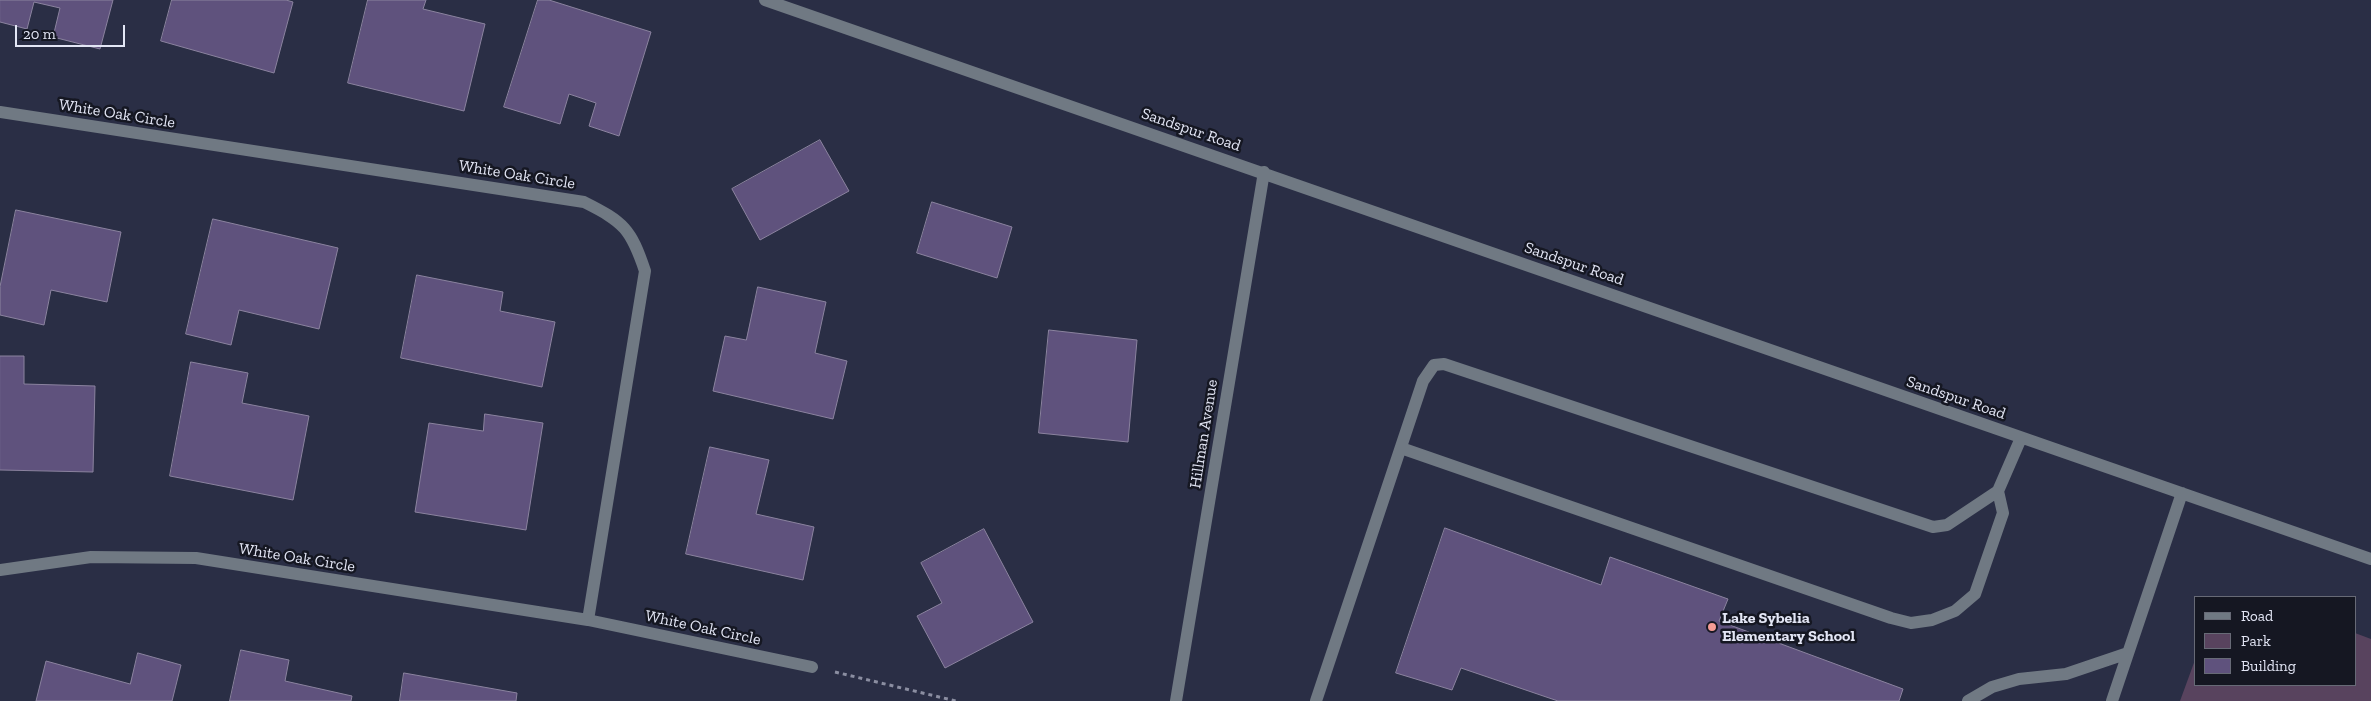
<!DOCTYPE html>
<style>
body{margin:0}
#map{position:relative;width:2371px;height:701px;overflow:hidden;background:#2a2e45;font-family:"Zilla Slab",serif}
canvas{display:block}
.legend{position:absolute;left:2194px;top:596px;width:162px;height:90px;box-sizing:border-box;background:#151722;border:1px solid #676a76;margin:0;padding:6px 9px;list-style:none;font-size:15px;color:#e3e6f5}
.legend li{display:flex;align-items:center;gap:10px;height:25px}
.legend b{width:25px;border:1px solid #676a76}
.scale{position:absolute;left:15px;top:25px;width:110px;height:22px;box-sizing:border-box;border:2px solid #e3e6f5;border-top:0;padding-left:6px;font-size:15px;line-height:18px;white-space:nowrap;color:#e3e6f5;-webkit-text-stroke:4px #151722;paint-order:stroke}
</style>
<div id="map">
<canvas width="2371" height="701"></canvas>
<ul class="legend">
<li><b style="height:6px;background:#707983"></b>Road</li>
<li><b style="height:14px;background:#58435e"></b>Park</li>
<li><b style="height:14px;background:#5f527d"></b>Building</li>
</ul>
<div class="scale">20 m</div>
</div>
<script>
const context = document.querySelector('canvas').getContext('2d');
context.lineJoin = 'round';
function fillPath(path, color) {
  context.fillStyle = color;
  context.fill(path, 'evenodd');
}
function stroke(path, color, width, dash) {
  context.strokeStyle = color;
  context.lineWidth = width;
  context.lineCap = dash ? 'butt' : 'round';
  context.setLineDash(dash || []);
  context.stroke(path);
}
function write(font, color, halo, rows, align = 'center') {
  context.font = font + ' "Zilla Slab",serif';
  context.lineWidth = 5;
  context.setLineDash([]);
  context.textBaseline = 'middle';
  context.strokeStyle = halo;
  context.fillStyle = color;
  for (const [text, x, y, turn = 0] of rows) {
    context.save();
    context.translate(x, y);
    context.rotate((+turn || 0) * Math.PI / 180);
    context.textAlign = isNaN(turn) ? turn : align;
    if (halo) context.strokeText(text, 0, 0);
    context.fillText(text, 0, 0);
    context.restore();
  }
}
const green = new Path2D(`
 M2355,633L2371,639V701H2180L2195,660V685H2355Z`);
const building = new Path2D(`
 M0,0H113L100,49L53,37L60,8L34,2L27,29L0,22Z
 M172,0H286L293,2L274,73L161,41Z
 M368,0H426L423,9L485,24L464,111L348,83Z
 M538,0H549L651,32L619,136L589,126L596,103L569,94L560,124L504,107Z
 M820,140L849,191L760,240L732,189Z
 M932,202L1012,227L997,278L917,253Z
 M16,210L121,232L107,302L51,290L44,325L0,315V287Z
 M213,219L338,248L319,329L239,310L231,345L186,334Z
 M417,275L503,292L500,311L555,322L542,387L401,358Z
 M758,287L826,302L815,353L847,361L833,419L713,391L725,336L746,340Z
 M1049,330L1137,340L1128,442L1039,433Z
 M0,356H24V384L95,386L93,472L0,470Z
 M191,362L248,373L242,403L309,416L293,500L170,476Z
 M485,414L543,423L526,530L415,512L429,423L483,431Z
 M710,447L769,460L756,514L814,527L803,580L686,554Z
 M1445,528L1601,585L1610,557L1728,599L1719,621L1903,689L1899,701H1558L1461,668L1452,690L1396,673Z
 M984,529L1033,622L945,668L917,616L942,603L921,563Z
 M241,650L289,660L285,681L352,696L351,701H230Z
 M138,653L181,665L172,701H36L46,661L130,684Z
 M404,673L517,693L516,701H400Z`);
const path = new Path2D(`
 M835,672L956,701`);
const minor = new Path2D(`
 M765,0L2371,559
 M0,112L584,202C624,222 631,229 645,271L588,620
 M1401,448L1891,618L1911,623L1932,620L1955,611L1975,594L2003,513L1998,491
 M0,570L91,557L196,558L588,620L812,667
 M1176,701L1264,172
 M1316,701L1423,381L1434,365L1444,364L1933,527L1947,525L1998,491L2021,438
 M1968,701L1992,687L2019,679L2066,674L2128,653
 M2112,701L2182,493`);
const markers = [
 [1712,627,5,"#f59c95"]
];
const streetNames = [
 ["White Oak Circle",117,114,9],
 ["Sandspur Road",1191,130,19],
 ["White Oak Circle",517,175,9],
 ["Sandspur Road",1574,264,19],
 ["Sandspur Road",1956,398,19],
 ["Hillman Avenue",1204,434,-81],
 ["White Oak Circle",297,558,9],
 ["White Oak Circle",703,628,12]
];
const poiNames = [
 ["Lake Sybelia",1722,618],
 ["Elementary School",1722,636]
];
fillPath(green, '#58435e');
fillPath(building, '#5f527d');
stroke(building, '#8b839f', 1);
stroke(path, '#8b8ea1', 3, [4, 4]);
stroke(minor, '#707983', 12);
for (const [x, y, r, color] of markers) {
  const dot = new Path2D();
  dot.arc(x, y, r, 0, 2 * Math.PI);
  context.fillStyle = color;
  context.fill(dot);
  stroke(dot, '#151722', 2);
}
write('16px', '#e3e6f5', '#151722', streetNames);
write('bold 16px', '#e3e6f5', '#151722', poiNames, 'left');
</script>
